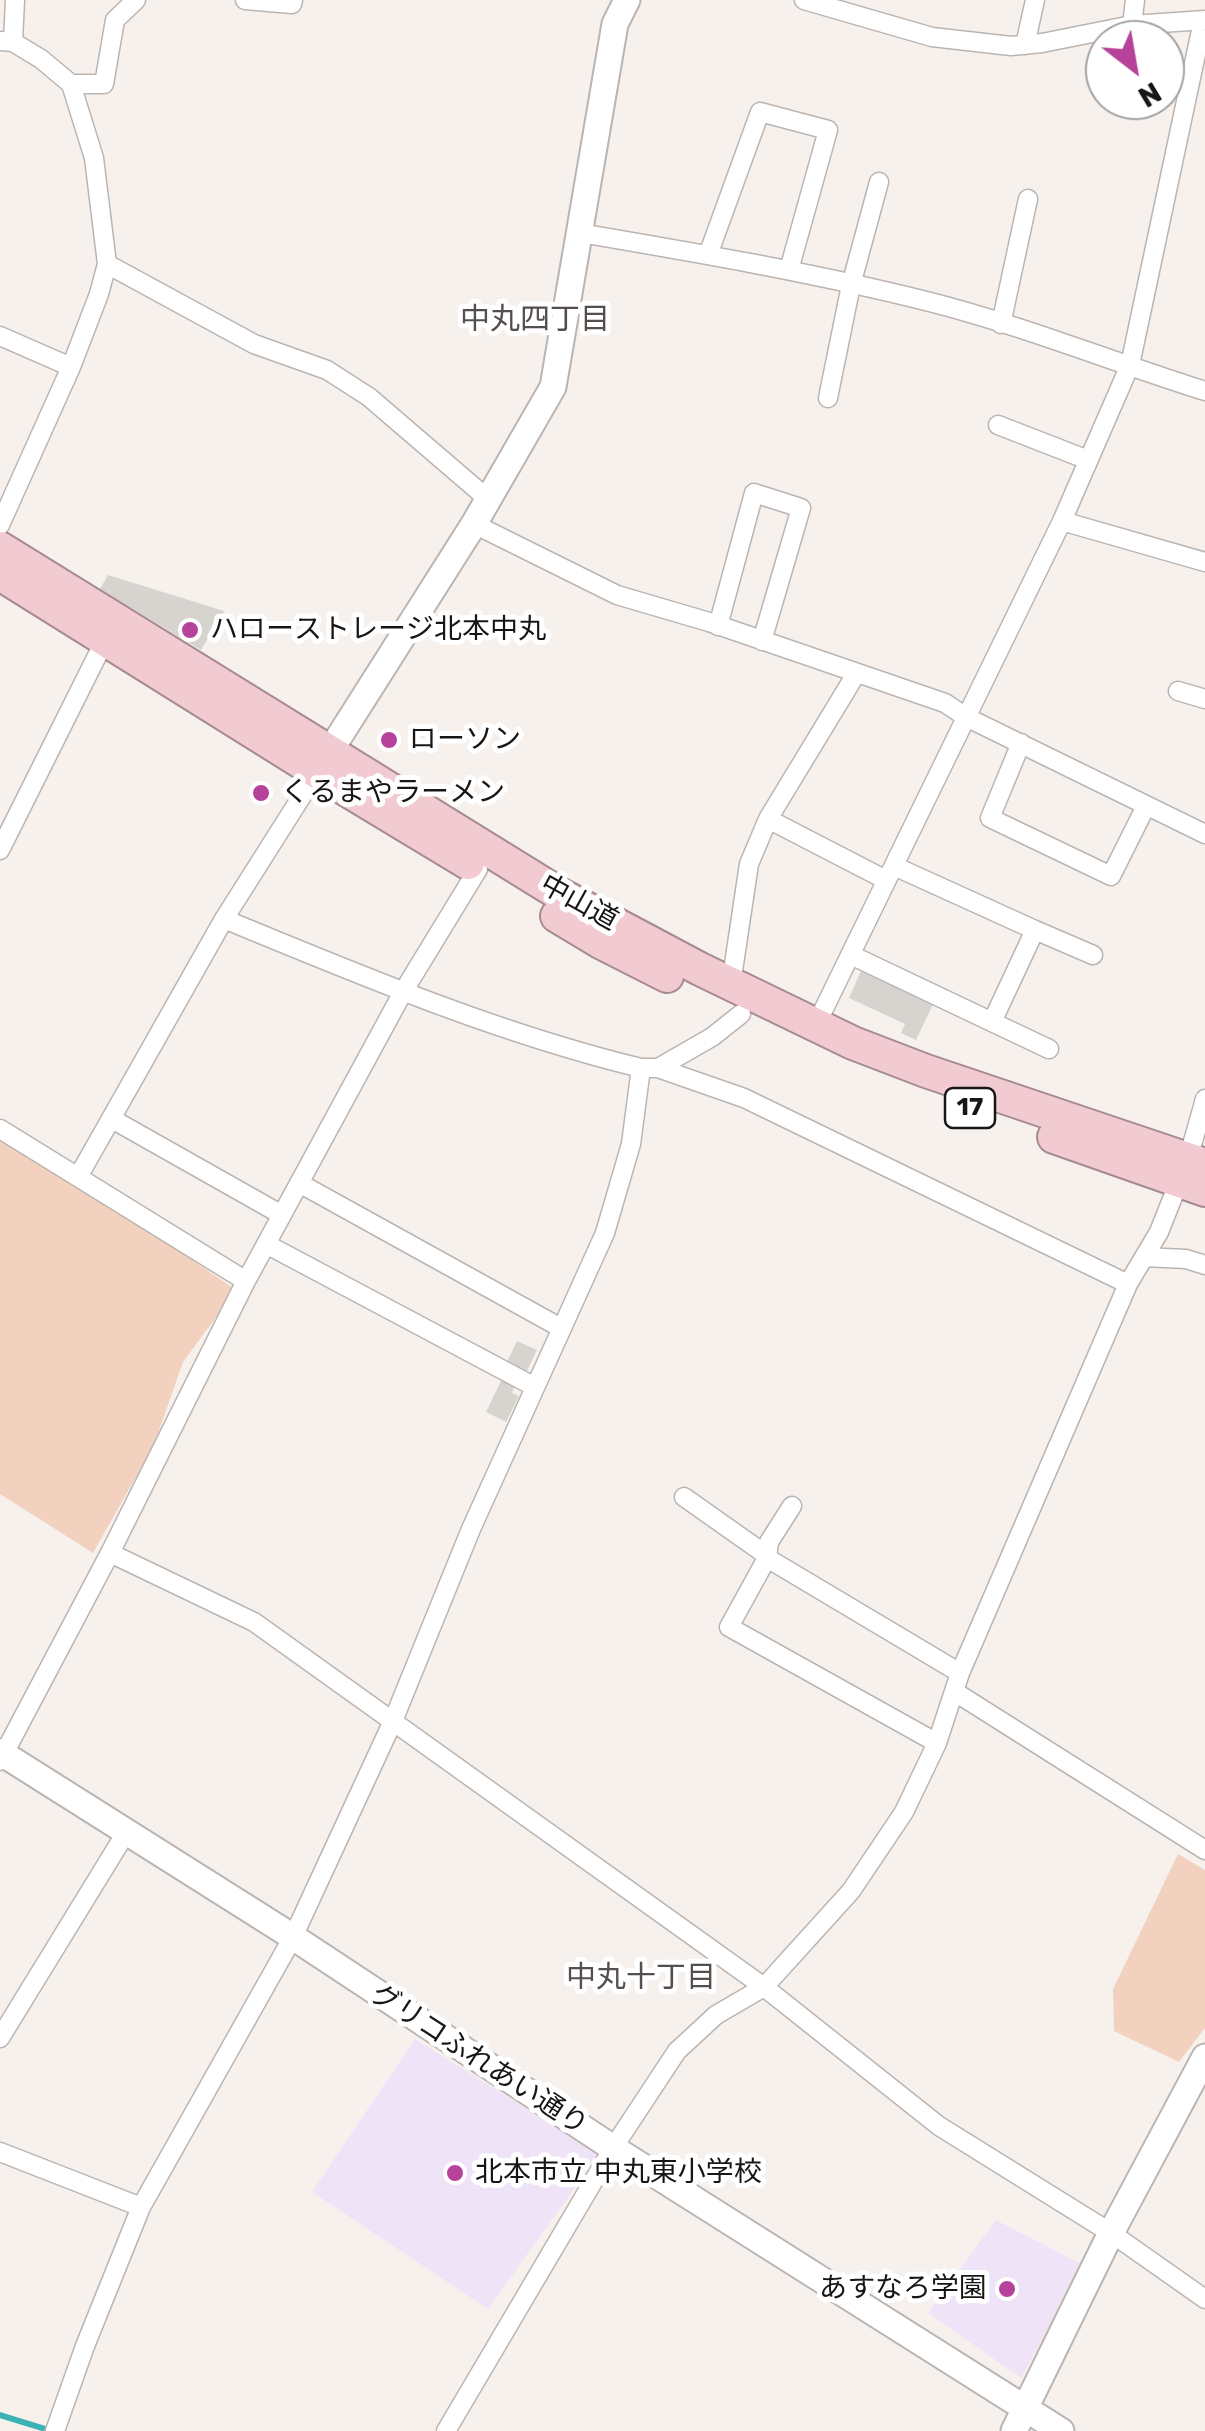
<!DOCTYPE html>
<meta charset="utf-8">
<style>
body{margin:0}
#map{position:relative;width:1205px;height:2431px;overflow:hidden;background:#f7f1ee;font-family:Rubik,sans-serif}
canvas{display:block}
.north{position:absolute;left:1085px;top:20px;width:100px;height:100px;box-sizing:border-box;background:#fff;border:2px solid #a3a2a1;border-radius:50%;rotate:149deg;font-size:28px;font-weight:700;line-height:40px;text-align:center;color:#181615}
.north::after{content:'';display:block;margin:auto;width:35px;height:45px;background:#b6429b;clip-path:polygon(50% 0,100% 100%,50% 72%,0 100%)}
</style>
<div id="map">
<canvas width="1205" height="2431"></canvas>
<div class="north">N</div>
</div>
<script>
const context = document.querySelector('canvas').getContext('2d');
context.lineJoin = 'round';
function fillPath(path, color) {
  context.fillStyle = color;
  context.fill(path, 'evenodd');
}
function stroke(path, color, width, dash) {
  context.strokeStyle = color;
  context.lineWidth = width;
  context.lineCap = dash ? 'butt' : 'round';
  context.setLineDash(dash || []);
  context.stroke(path);
}
function write(font, color, halo, rows, align = 'center') {
  context.font = font + ' Rubik,"Noto Sans JP",sans-serif';
  context.lineWidth = 10;
  context.setLineDash([]);
  context.textBaseline = 'middle';
  context.strokeStyle = halo;
  context.fillStyle = color;
  for (const [text, x, y, turn = 0] of rows) {
    context.save();
    context.translate(x, y);
    context.rotate((+turn || 0) * Math.PI / 180);
    context.textAlign = isNaN(turn) ? turn : align;
    if (halo) context.strokeText(text, 0, 0);
    context.fillText(text, 0, 0);
    context.restore();
  }
}
const education = new Path2D(`
 M415,2039L599,2154L488,2309L312,2192Z
 M996,2220L1083,2265L1021,2378L928,2313Z`);
const green = new Path2D(`
 M0,1136L67,1174L236,1290L183,1362L154,1445L93,1553L0,1494Z
 M1178,1854L1205,1870V2028L1179,2062L1114,2031L1113,1989Z`);
const stream = new Path2D(`
 M0,2415L52,2431`);
const building = new Path2D(`
 M108,575L224,611L201,650L100,589Z
 M861,971L933,1004L916,1040L901,1033L905,1024L849,998Z
 M517,1341L537,1350L525,1375L505,1366Z
 M502,1379L515,1385L512,1393L519,1396L506,1422L486,1412Z`);
const street = new Path2D(`
 M245,0L292,4L293,0
 M804,0L932,37L1011,46L1042,43L1132,25L1205,20
 M1132,25L1135,0
 M0,41L13,42L41,59L71,84L94,158L107,264L99,294L71,367L0,525
 M13,42L15,0
 M1025,45L1035,0
 M71,84H104L115,20L136,0
 M580,233C698,253 815,273 930,302C1024,326 1113,362 1205,391
 M708,255L760,112L828,130L789,270
 M107,264L254,344L327,370L369,397L489,500
 M1001,324L1028,199
 M0,336L71,367
 M828,398L851,285L879,182
 M998,425L1088,460
 M1062,521L1130,365L1203,21
 M474,524L617,595L709,622L945,703L966,717L1205,834
 M718,626L754,493L801,508L762,641
 M1178,691L1205,699
 M1021,743L990,818L1111,876L1146,806
 M768,819L886,880
 M0,850L105,640
 M224,919C360,975 497,1033 641,1068
 M1035,930L1093,955
 M851,955L992,1022L1035,930L894,866
 M731,984L749,864L768,819L856,674
 M992,1022L1049,1049
 M816,1025L1062,521L1205,562
 M658,1068L744,1098L1128,1284L1159,1232L1188,1159L1205,1099
 M112,1119L282,1215
 M0,1129L246,1281
 M78,1177L224,919L319,769
 M299,1183L561,1328
 M266,1244L535,1387
 M1144,1257L1186,1259L1205,1265
 M684,1497L762,1552L767,1558L960,1673
 M792,1506L769,1542L767,1558L729,1627L937,1743
 M110,1553L254,1622L764,1987L939,2126L1111,2233L1205,2299
 M955,1692L1205,1850
 M0,1761L110,1553L246,1281L403,992L478,869
 M0,2038L127,1831
 M0,2152L141,2207
 M55,2431L85,2346L141,2207L293,1937L393,1721L471,1529L605,1233L631,1144L641,1068H658L712,1037L741,1014
 M446,2431L613,2148L677,2051L716,2015L764,1987L851,1891L904,1812L937,1743L960,1673L1128,1284`);
const secondary = new Path2D(`
 M330,751L474,524L553,387L615,24L627,0
 M0,1752L293,1937L613,2148L1061,2431
 M1014,2431L1111,2233L1205,2057`);
const highway = new Path2D(`
 M0,548L563,896L700,969L853,1043L926,1071L1205,1165
 M0,574L317,772L468,863
 M557,916L602,943L667,976
 M1054,1137L1205,1190`);
const markers = [
 [190,630,10,"#b6429b"],
 [389,740,10,"#b6429b"],
 [261,793,10,"#b6429b"],
 [455,2173,10,"#b6429b"],
 [1007,2289,10,"#b6429b"]
];
const shields = [
 [970,1108,50]
];
const shieldNames = [
 ["17",970,1108]
];
const poiNames = [
 ["ハローストレージ北本中丸",210,630],
 ["ローソン",409,740],
 ["くるまやラーメン",281,793],
 ["北本市立 中丸東小学校",475,2173],
 ["あすなろ学園",987,2289,"right"]
];
const streetNames = [
 ["中山道",579,903,29],
 ["グリコふれあい通り",479,2060,33]
];
const neighbourhoodNames = [
 ["中丸四丁目",535,320],
 ["中丸十丁目",641,1978]
];
fillPath(education, '#efe3f7');
fillPath(green, '#f3d1bf');
stroke(stream, '#3bb3b5', 6);
fillPath(building, '#d7d3ce');
stroke(street, '#bbb5b2', 21);
stroke(secondary, '#bbb5b2', 29);
stroke(highway, '#a68b8f', 36);
stroke(street, '#fff', 18);
stroke(secondary, '#fff', 25);
stroke(highway, '#f2cad1', 32);
for (const [x, y, r, color] of markers) {
  const dot = new Path2D();
  dot.arc(x, y, r, 0, 2 * Math.PI);
  context.fillStyle = color;
  context.fill(dot);
  stroke(dot, '#fff', 4);
}
for (const [x, y, w] of shields) {
  const box = new Path2D();
  box.roundRect(x - w / 2, y - 20, w, 40, 8);
  context.fillStyle = '#fff';
  context.fill(box);
  stroke(box, '#181615', 2.5);
}
write('bold 25px', '#181615', null, shieldNames);
write('28px', '#181615', '#fff', poiNames, 'left');
write('28px', '#181615', '#fff', streetNames);
write('30px', '#544f4d', '#fff', neighbourhoodNames);
</script>
